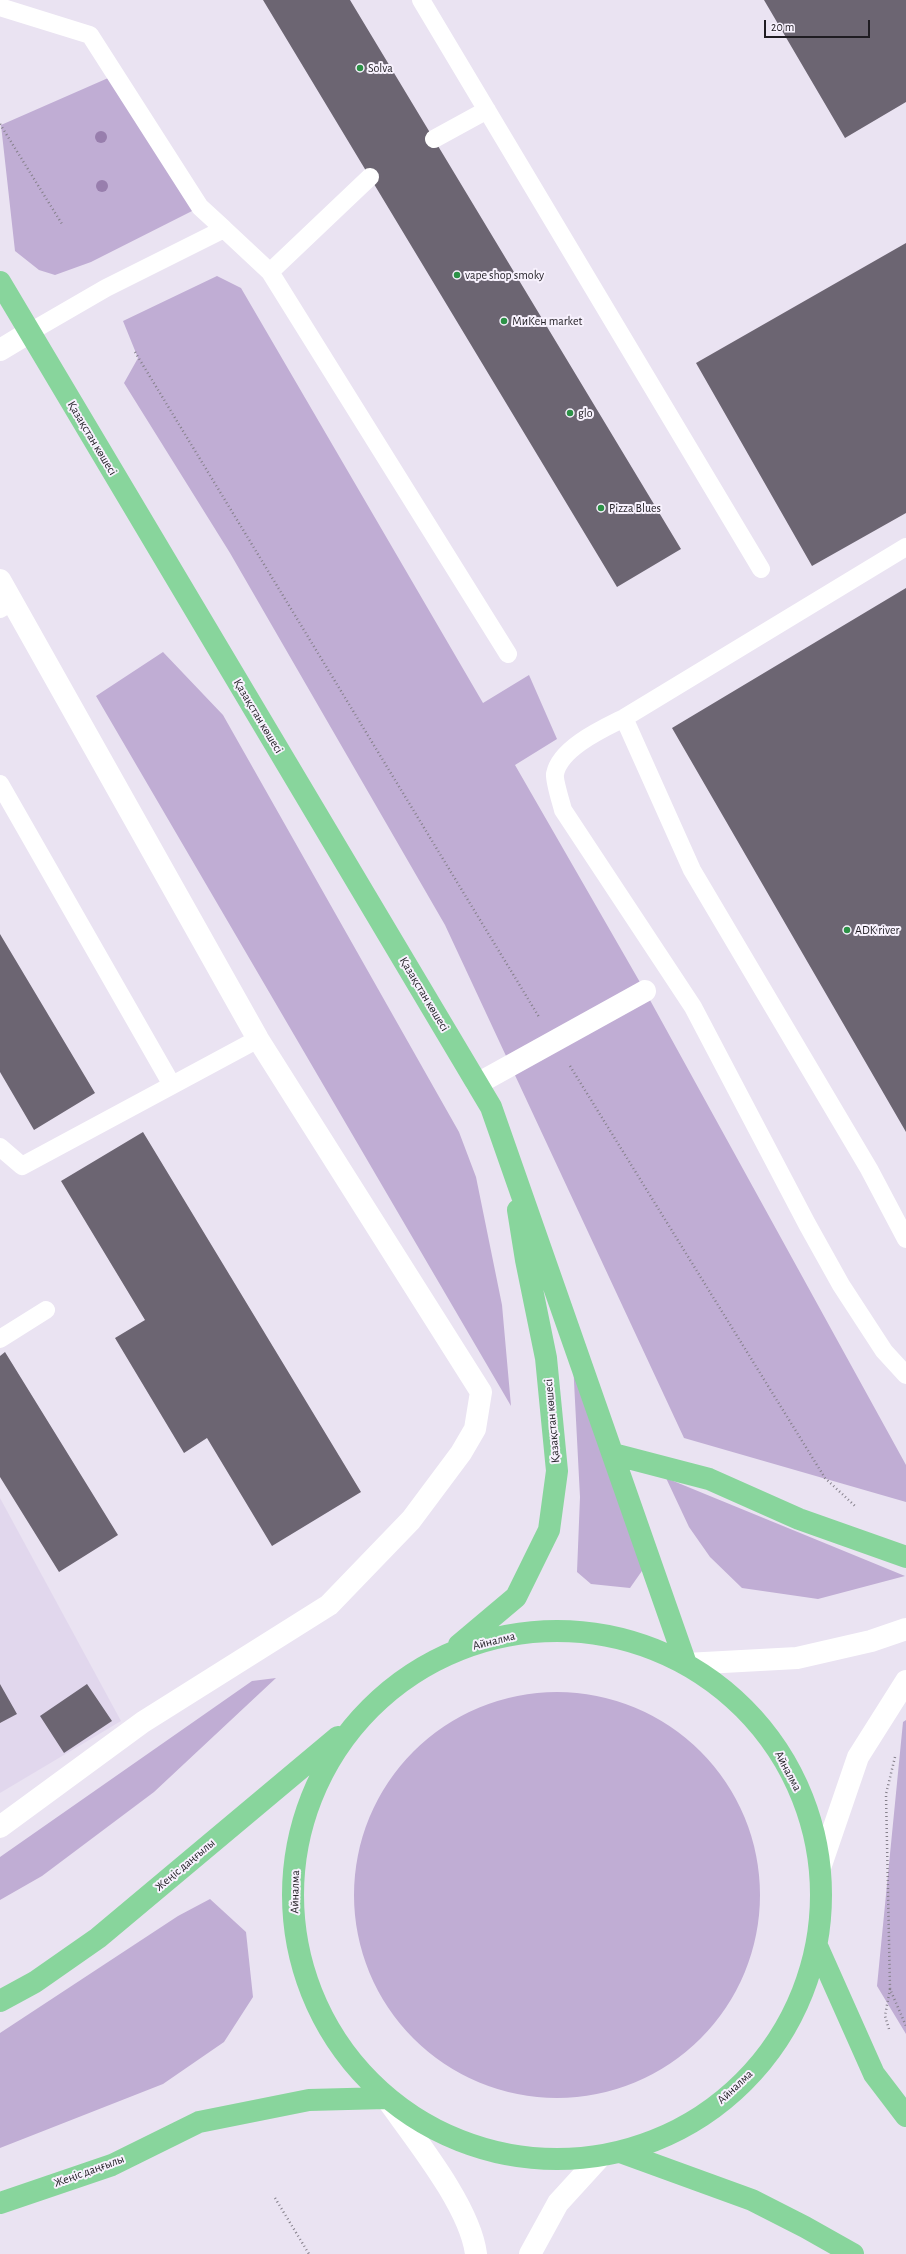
<!DOCTYPE html>
<meta charset="utf-8">
<style>
body{margin:0}
#map{position:relative;width:906px;height:2254px;overflow:hidden;background:#eae3f2;font-family:"Alegreya Sans",sans-serif}
canvas{display:block}
.scale{position:absolute;left:764px;top:20px;width:106px;height:18px;box-sizing:border-box;border:2px solid #1f1c22;border-top:0;padding-left:5px;font-size:12px;line-height:14px;white-space:nowrap;color:#1f1c22;-webkit-text-stroke:3px #f7f1fd;paint-order:stroke}
</style>
<div id="map">
<canvas width="906" height="2254"></canvas>
<div class="scale">20 m</div>
</div>
<script>
const context = document.querySelector('canvas').getContext('2d');
context.lineJoin = 'round';
function fillPath(path, color) {
  context.fillStyle = color;
  context.fill(path, 'evenodd');
}
function stroke(path, color, width, dash) {
  context.strokeStyle = color;
  context.lineWidth = width;
  context.lineCap = dash ? 'butt' : 'round';
  context.setLineDash(dash || []);
  context.stroke(path);
}
function write(font, color, halo, rows, align = 'center') {
  context.font = font + ' "Alegreya Sans",sans-serif';
  context.lineWidth = 4;
  context.setLineDash([]);
  context.textBaseline = 'middle';
  context.strokeStyle = halo;
  context.fillStyle = color;
  for (const [text, x, y, turn = 0] of rows) {
    context.save();
    context.translate(x, y);
    context.rotate((+turn || 0) * Math.PI / 180);
    context.textAlign = isNaN(turn) ? turn : align;
    if (halo) context.strokeText(text, 0, 0);
    context.fillText(text, 0, 0);
    context.restore();
  }
}
const built = new Path2D(`
 M0,1498L121,1721L0,1793Z`);
const green = new Path2D(`
 M115,75L200,207L91,262L55,275L39,270L15,251L1,125Z
 M217,276L241,288L483,703L529,675L557,739L515,765L645,991L906,1465V1502L684,1438L445,925L230,553L124,383L138,358L123,321Z
 M163,652L223,715L459,1132L476,1177L502,1305L511,1406L96,696Z
 M572,1343L644,1568L630,1588L591,1584L577,1572L580,1497Z
 M666,1478L905,1576L818,1599L742,1588L710,1557L689,1527Z
 M276,1678L154,1792L42,1876L0,1900V1857L252,1681Z
 M354 1895a203 203 0 1 1 406 0a203 203 0 1 1-406 0Z
 M906,1720V2034L877,1986L903,1722Z
 M210,1899L246,1932L253,1997L224,2042L163,2084L0,2148V2033L178,1916Z`);
const building = new Path2D(`
 M263,0H350L681,549L617,587Z
 M764,0H906V102L845,138Z
 M906,243V513L812,566L696,363Z
 M906,588V1132L672,728Z
 M0,934L95,1093L34,1130L0,1072Z
 M143,1132L361,1492L272,1546L207,1438L184,1453L115,1338L145,1320L61,1181Z
 M5,1352L118,1535L59,1572L0,1477V1356Z
 M0,1684L17,1714L0,1723Z
 M87,1684L112,1721L64,1753L40,1716Z`);
const path = new Path2D(`
 M0,124L62,224
 M135,352L539,1017
 M570,1066L825,1478L855,1506
 M895,1757L886,1794L890,1989L906,2026
 M889,2029L885,2016L890,1989
 M275,2198L309,2254`);
const lane = new Path2D(`
 M421,0L761,569
 M0,7L90,35L200,207L224,229
 M434,139L487,110
 M270,272L508,654
 M30,332L106,288L224,229L270,272L370,177
 M906,547L624,718C602,729 560,748 555,774C554,781 561,802 563,810L693,1007L807,1224L841,1285L884,1351L906,1375
 M0,609L12,602
 M624,718L692,870L869,1169L906,1239
 M0,784L172,1085
 M0,1147L22,1166L258,1039
 M0,1339L46,1310`);
const street = new Path2D(`
 M0,350L30,332
 M0,580L258,1039L481,1392L475,1429L461,1453L411,1520L329,1605L143,1722L0,1827`);
const secondary = new Path2D(`
 M477,1084L645,991
 M686,1664L797,1658L871,1641L906,1629
 M820,1868L858,1757L906,1681
 M386,2098C415,2139 470,2206 476,2254
 M530,2254L558,2203L600,2157`);
const primary = new Path2D(`
 M0,282L491,1107L686,1664
 M613,1454L709,1479L799,1519L906,1557
 M293 1895a264 264 0 1 1 528 0a264 264 0 1 1-528 0Z
 M459,1645L516,1597L549,1530L557,1471L546,1358L526,1260L518,1210
 M817,1946L874,2074L906,2116
 M0,2001L35,1982L98,1938L338,1737
 M620,2152L752,2200L805,2227L853,2254
 M0,2203L112,2165L199,2122L309,2100L386,2098`);
const trees = [
 [101,137],
 [102,186]
];
const markers = [
 [360,68,4,"#2c9146"],
 [457,275,4,"#2c9146"],
 [504,321,4,"#2c9146"],
 [570,413,4,"#2c9146"],
 [601,508,4,"#2c9146"],
 [847,930,4,"#2c9146"]
];
const poiNames = [
 ["Solva",368,68],
 ["vape shop smoky",465,275],
 ["МиКен market",512,321],
 ["glo",578,413],
 ["Pizza Blues",609,508],
 ["ADK river",855,930]
];
const streetNames = [
 ["Қазақстан көшесі",92,438,59],
 ["Қазақстан көшесі",258,716,59],
 ["Қазақстан көшесі",424,994,59],
 ["Қазақстан көшесі",552,1421,-95],
 ["Айналма",494,1641,-14],
 ["Айналма",788,1771,62],
 ["Жеңіс даңғылы",185,1865,-40],
 ["Айналма",295,1892,-89],
 ["Айналма",735,2087,-43],
 ["Жеңіс даңғылы",89,2171,-20]
];
fillPath(built, '#e1d7ed');
fillPath(green, '#c0add4');
fillPath(building, '#6c6572');
stroke(path, '#85808b', 2.5, [1, 3]);
stroke(lane, '#fff', 18);
stroke(street, '#fff', 22);
stroke(secondary, '#fff', 22);
stroke(primary, '#88d59c', 22);
context.fillStyle = '#987ead';
for (const [x, y] of trees) {
  context.beginPath();
  context.arc(x, y, 6, 0, 2 * Math.PI);
  context.fill();
}
for (const [x, y, r, color] of markers) {
  const dot = new Path2D();
  dot.arc(x, y, r, 0, 2 * Math.PI);
  context.fillStyle = color;
  context.fill(dot);
  stroke(dot, '#f7f1fd', 1.5);
}
write('12px', '#1f1c22', '#f7f1fd', poiNames, 'left');
write('12px', '#1f1c22', '#f7f1fd', streetNames);
</script>
